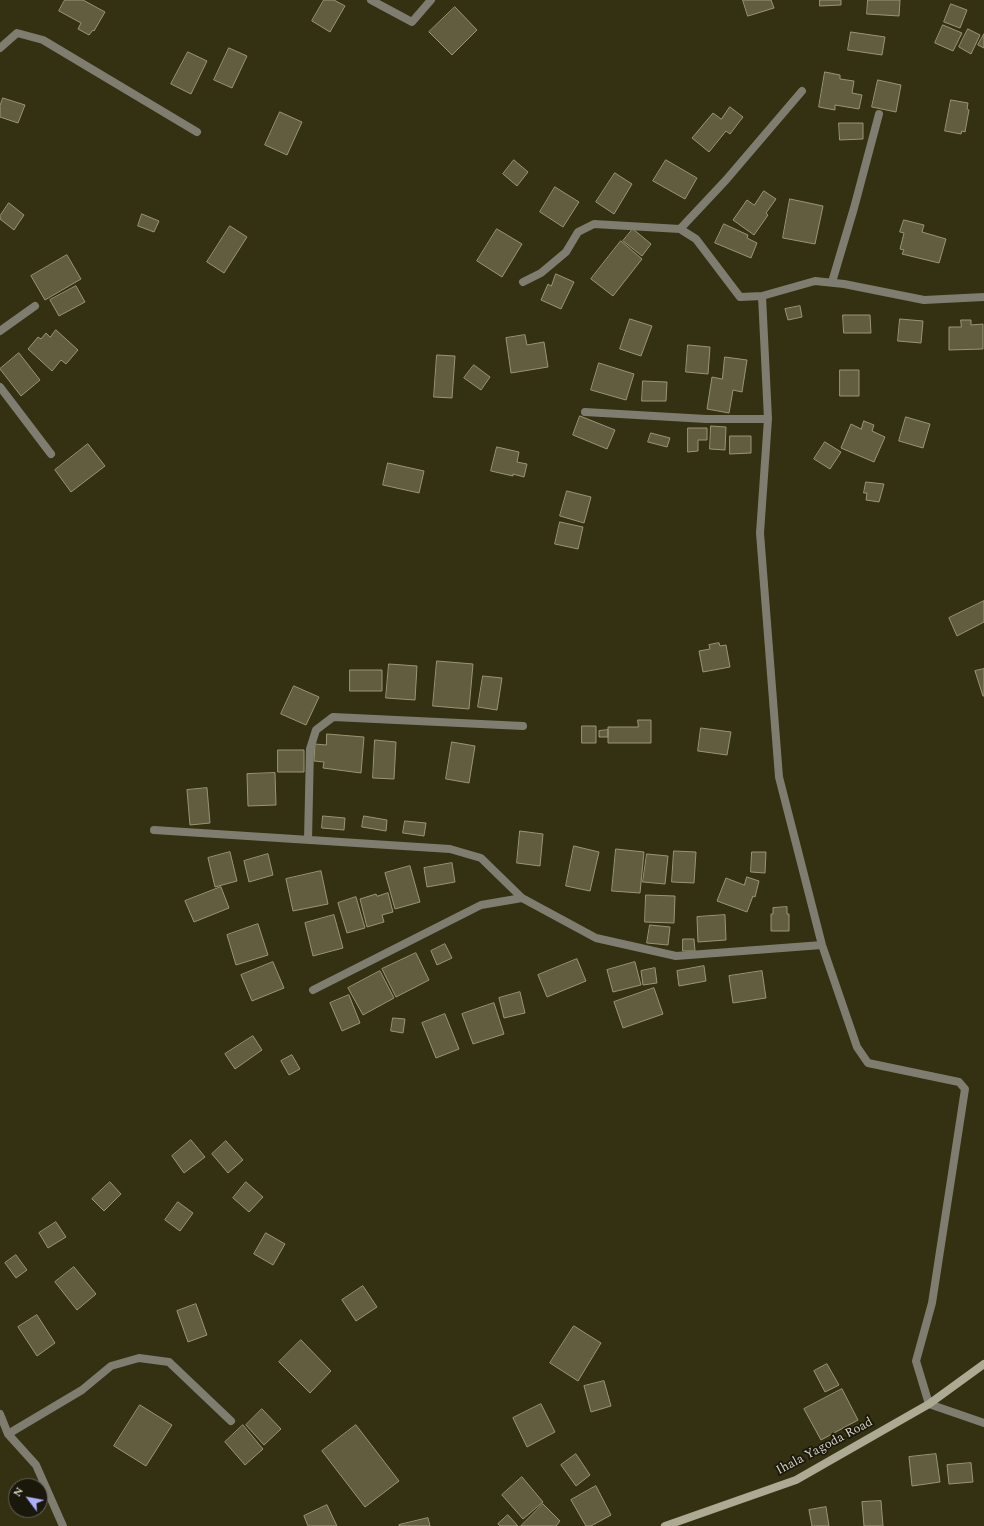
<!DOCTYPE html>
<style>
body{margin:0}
#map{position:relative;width:984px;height:1526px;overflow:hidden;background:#343012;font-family:Spectral,serif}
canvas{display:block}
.north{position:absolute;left:8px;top:1478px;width:40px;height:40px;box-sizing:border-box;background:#1a180b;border:1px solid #646254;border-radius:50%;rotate:302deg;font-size:11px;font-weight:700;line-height:16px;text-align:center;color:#d4d2c1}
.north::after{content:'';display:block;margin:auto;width:14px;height:18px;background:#adaffb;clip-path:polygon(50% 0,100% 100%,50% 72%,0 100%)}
</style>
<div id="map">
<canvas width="984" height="1526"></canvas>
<div class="north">N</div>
</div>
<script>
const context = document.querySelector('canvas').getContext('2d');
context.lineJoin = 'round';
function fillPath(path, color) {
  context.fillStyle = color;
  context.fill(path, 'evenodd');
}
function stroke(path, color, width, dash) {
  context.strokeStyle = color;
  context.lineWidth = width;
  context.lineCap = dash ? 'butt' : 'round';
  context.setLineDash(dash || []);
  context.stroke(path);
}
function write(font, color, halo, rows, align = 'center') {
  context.font = font + ' Spectral,serif';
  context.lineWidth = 3.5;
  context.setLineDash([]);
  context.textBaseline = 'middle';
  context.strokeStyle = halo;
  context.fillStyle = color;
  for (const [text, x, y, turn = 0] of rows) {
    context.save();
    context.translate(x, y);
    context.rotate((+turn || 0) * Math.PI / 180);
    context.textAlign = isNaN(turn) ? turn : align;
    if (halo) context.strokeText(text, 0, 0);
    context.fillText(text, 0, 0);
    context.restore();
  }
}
const building = new Path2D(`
 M65,0H83L105,12L94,31L93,30L89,35L78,29L81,23L59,11Z
 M324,0H334L345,6L330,32L312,21Z
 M743,0H771L774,8L748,16Z
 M820,0H841V5L820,6Z
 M868,0H900L899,16L867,14Z
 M951,4L967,10L960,28L944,22Z
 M455,7L477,30L452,55L429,32Z
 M943,25L962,33L953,51L935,43Z
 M968,29L980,35L971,54L959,47Z
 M851,32L885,37L882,55L848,50Z
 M984,34V48L978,45Z
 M229,48L247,56L232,88L214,80Z
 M188,52L207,61L191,94L171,84Z
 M825,72L840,75V79L854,81L852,93L862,95L859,109L835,105V110L819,107Z
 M878,80L901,85L896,112L872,107Z
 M3,98L25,105L18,123L0,117V106Z
 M951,100L968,103L967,109L969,110L965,132L962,131L961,134L945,131Z
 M730,107L743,117L730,134L726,131L709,152L692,138L713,113L721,119Z
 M280,112L302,122L287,155L265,145Z
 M839,123H863V139L840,140Z
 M514,160L528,172L517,186L503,174Z
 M666,160L697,178L685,199L653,181Z
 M615,173L632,184L614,214L596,202Z
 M555,187L579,202L563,227L540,212Z
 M764,191L776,199L766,213L768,215L754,235L733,220L747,200L754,205Z
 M790,199L823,206L815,244L783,238Z
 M9,203L24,215L14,230L0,219V216Z
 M142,214L159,221L154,232L138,226Z
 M904,220L924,225L922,232L946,239L939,263L902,254L904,250L900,249L904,233L900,232Z
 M724,224L748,235L747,238L757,243L751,258L715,243Z
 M230,226L247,237L224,273L207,262Z
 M497,229L522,244L502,277L477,261Z
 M633,229L651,244L642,256L623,241Z
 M621,241L642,259L613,296L591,279Z
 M67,255L81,279L45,300L31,276Z
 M556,274L574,282L561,309L541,300L548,284L551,286Z
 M76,286L85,302L59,316L50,300Z
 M800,306L802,317L788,320L785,309Z
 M843,315H870L871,333H844Z
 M630,319L652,326L641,356L620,349Z
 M900,319L923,321L921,343L898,341Z
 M961,320H971V325L983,324V349L949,350V327H961Z
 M56,330L78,350L66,364L61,360L52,371L28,349L38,337L41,339L46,333L50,337Z
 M525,335L527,345L544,342L548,367L511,373L506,338Z
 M688,345L710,347L708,374L686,372Z
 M19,353L40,380L21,396L0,369Z
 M437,355L455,356L452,398L434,397Z
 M725,357L747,360L742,392L733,390L729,413L707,409L712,377L722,379Z
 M599,363L634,374L626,400L591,390Z
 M474,365L490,377L481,390L464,378Z
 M840,370H859V396H840Z
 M643,381L667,382L666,401H642Z
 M580,416L615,430L607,449L573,435Z
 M906,417L930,424L923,448L899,441Z
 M864,421L874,425L872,431L885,437L874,462L841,448L851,424L861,429Z
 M711,426L726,427L725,450L710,449Z
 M688,428H707V440H698V451L688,452Z
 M651,433L670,438L667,447L648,442Z
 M730,436H751V453L730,454Z
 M825,442L841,452L830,469L814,459Z
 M88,444L105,466L71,492L55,470Z
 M497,447L519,452L517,462L527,464L524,477L513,474V476L491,471Z
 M388,463L424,471L419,493L383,485Z
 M866,482L884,484L879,502L866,500L867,493H864Z
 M567,491L591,497L584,523L560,516Z
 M560,522L583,527L578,549L555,544Z
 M984,601V622L957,636L949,618Z
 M719,643L720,646L726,645L730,667L703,672L699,651L710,649L709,645Z
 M437,661L473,664L469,709L433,706Z
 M389,664L417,666L415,700L386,698Z
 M984,669V696H983L975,671Z
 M350,670H382V691H350Z
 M483,676L502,678L497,710L478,707Z
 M294,686L319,697L306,725L281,714Z
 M638,720H651V743H608V727H638Z
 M582,726H596V743H582Z
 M701,728L731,732L727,755L698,751Z
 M608,730V737H599V731Z
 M327,734L364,737L361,773L323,768L324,762L314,761L315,744L326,745Z
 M375,740L396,742L394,779L373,778Z
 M452,742L475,746L469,783L446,779Z
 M278,750H304V772H278Z
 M275,773L276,805L248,806L247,774Z
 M207,788L210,823L190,825L187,790Z
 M323,816L345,818L344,830L322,828Z
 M364,816L387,820L386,831L362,827Z
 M405,821L426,823L424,836L403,833Z
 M520,831L543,834L540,866L517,863Z
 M574,846L599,852L590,891L566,886Z
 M616,849L644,852L640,893L612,891Z
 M674,851L696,852L694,883L672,882Z
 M230,852L237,881L215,887L208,858Z
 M752,852H766L765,873L751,872Z
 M268,854L273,875L249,882L244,861Z
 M647,854L668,856L665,884L643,882Z
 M452,863L455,882L427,887L424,868Z
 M410,866L420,902L395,909L385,873Z
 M321,871L328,904L293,911L286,879Z
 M747,877L759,881L755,897L753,896L747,912L717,901L726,878L744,885Z
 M221,887L229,908L194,922L185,901Z
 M388,893L393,912L382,915L384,922L367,927L360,899L376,894L377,896Z
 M646,895L675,896L674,923L645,922Z
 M356,897L365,928L347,933L338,903Z
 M787,907V914H789V931H771V914H773V908Z
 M334,915L343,948L313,956L305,923Z
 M725,915L726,940L698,942L697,917Z
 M258,924L268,955L236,965L227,935Z
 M650,925L670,927L668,945L647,943Z
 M683,939H694L695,951H683Z
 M445,944L452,958L437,965L431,951Z
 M416,953L429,980L396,997L382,969Z
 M577,959L586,981L547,997L538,975Z
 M273,962L284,988L252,1001L241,975Z
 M635,962L641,985L613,992L607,970Z
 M704,966L706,981L679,986L677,971Z
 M655,968L657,983L643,985L641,971Z
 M380,971L394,998L363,1015L348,988Z
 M762,971L766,998L733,1003L729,976Z
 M654,988L663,1014L623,1028L614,1002Z
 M520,992L525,1013L504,1018L499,998Z
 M349,995L360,1023L342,1031L330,1003Z
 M494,1003L504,1034L473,1044L462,1014Z
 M445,1014L459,1049L436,1058L422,1023Z
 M393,1018L405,1019L403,1033L391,1031Z
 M253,1036L262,1050L235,1069L225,1054Z
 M292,1055L300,1069L289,1075L281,1061Z
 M191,1140L205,1157L184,1173L172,1156Z
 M226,1141L243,1160L228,1173L212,1154Z
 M110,1182L121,1194L104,1211L92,1199Z
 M246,1182L263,1197L249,1212L233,1198Z
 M178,1202L193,1213L180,1231L165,1220Z
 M56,1222L66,1237L48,1248L39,1233Z
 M266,1233L285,1244L273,1265L254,1254Z
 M16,1255L27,1270L16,1278L5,1263Z
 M74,1267L96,1294L77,1310L55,1282Z
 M363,1286L377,1307L356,1321L342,1300Z
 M196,1304L207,1335L188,1342L177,1311Z
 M37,1315L55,1343L37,1356L18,1327Z
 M574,1326L601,1343L578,1381L550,1363Z
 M301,1340L331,1371L310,1393L279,1362Z
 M827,1364L839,1385L825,1392L814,1371Z
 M604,1381L611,1406L591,1412L584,1386Z
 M842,1389L858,1420L821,1440L804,1409Z
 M541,1404L555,1432L527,1447L513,1418Z
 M140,1405L172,1425L146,1466L114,1446Z
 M262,1409L281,1429L264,1445L246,1425Z
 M243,1425L263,1449L245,1465L225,1442Z
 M356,1425L399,1481L365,1507L322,1451Z
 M576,1454L590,1475L576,1486L561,1465Z
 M936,1454L940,1482L912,1486L909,1457Z
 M971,1463L973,1482L949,1484L947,1465Z
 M522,1477L543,1502L523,1519L502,1495Z
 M596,1486L611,1515L591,1526H586L571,1500Z
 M881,1501L883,1526H864L862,1502Z
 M543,1504L560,1521L556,1526H521Z
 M327,1505L337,1526H308L304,1516Z
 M826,1507L829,1526H812L809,1510Z
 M508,1515L518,1526H500L498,1524Z
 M428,1518L430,1526H399V1525Z`);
const street = new Path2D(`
 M371,0L412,22L431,0
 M0,48L17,33L43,40L197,132
 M680,229L726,180L802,91
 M523,282L541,273L566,252L578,232L594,224L680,229L696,239L740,297L762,296L815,281L844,284L924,300L984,297
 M832,282L854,208L879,114
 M762,296L768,419L760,533L779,777L822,945L857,1047L868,1063L959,1082L965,1089L932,1303L916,1361L929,1404L984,1423
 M0,331L35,306
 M0,387L51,454
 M585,412L706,419H768
 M154,830L450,849L481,858L522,898
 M308,840L310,749L316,730L333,717L523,726
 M313,990L481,905L522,898L596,938L676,956L822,945
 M0,1414L8,1434L36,1465L63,1526
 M8,1434L82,1390L111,1366L139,1358L169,1362L231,1421`);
const secondary = new Path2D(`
 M665,1526L796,1480L929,1404L984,1364`);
const streetNames = [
 ["Ihala Yagoda Road",825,1447,-28]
];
fillPath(building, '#615d3e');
stroke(building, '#999574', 1);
stroke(street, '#7f7d6f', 8);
stroke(secondary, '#acaa93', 8);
write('13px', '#d4d2c1', '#1a180b', streetNames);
</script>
